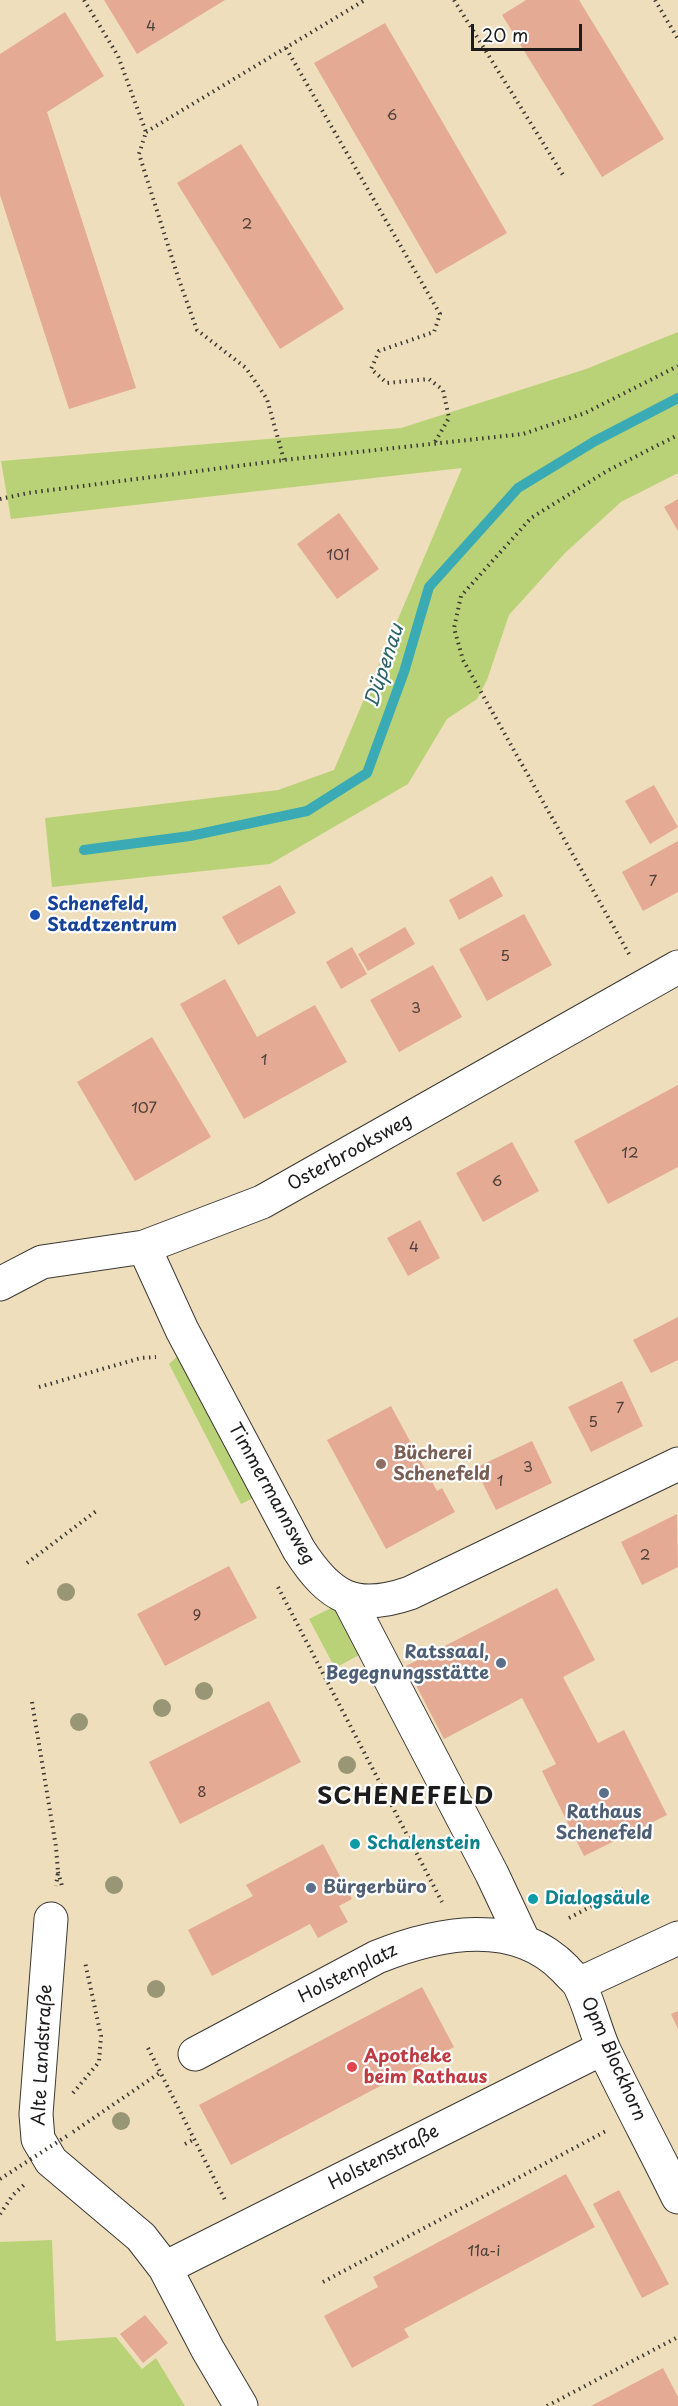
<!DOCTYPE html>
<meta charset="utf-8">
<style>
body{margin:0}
#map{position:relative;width:678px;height:2406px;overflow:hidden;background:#eedebc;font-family:"Playpen Sans",sans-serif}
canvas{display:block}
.scale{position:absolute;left:471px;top:24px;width:111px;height:27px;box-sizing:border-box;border:3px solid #1c1c1c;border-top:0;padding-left:8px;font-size:18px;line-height:21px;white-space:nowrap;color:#1c1c1c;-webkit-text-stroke:4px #fff;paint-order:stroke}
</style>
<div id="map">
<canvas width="678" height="2406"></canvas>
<div class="scale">20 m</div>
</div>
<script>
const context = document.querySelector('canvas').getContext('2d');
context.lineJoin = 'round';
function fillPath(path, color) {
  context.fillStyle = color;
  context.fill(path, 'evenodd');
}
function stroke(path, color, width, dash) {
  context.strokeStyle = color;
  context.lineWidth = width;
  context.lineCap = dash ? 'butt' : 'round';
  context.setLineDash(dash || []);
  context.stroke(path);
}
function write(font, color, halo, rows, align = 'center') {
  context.font = font + ' "Playpen Sans",sans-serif';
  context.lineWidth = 4.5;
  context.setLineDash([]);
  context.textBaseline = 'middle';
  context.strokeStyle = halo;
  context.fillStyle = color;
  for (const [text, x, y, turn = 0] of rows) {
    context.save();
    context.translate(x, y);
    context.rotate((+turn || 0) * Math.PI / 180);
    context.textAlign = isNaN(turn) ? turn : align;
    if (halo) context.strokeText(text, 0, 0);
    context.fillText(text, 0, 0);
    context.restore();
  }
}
const green = new Path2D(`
 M678,332V473L621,502L565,553L509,615L487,680L477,699L447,719L408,784L270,864L52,887L45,818L278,790L334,770L462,468L11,519L1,461L401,428L586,369Z
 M179,1355L255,1497L241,1504L169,1364Z
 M335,1606L361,1654L335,1668L309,1619Z
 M52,2240L56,2341L116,2337L142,2369L156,2358L185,2406H0V2242Z`);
const stream = new Path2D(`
 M84,850L190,836L307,811L367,773L404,672L429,587L518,488L595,441L678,398`);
const building = new Path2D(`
 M104,0H225L137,54Z
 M526,0H579L664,139L602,177L502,15Z
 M65,12L104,76L47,112L136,388L69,409L0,195V54Z
 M385,23L507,233L436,274L314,63Z
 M241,144L344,309L280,349L177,183Z
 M678,499V531L664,507Z
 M339,513L379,569L337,599L297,544Z
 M654,785L678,827L650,844L625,801Z
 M678,841V892L643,911L622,872Z
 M492,876L503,896L459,920L449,900Z
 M280,885L296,913L238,945L222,917Z
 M524,914L552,965L487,1001L459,949Z
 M405,927L415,944L368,971L358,954Z
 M352,947L367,974L341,989L326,962Z
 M433,965L462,1017L399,1052L370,1000Z
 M225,979L257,1037L315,1005L347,1062L244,1119L180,1004Z
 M152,1037L211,1137L135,1181L77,1082Z
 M678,1085V1167L608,1204L574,1141Z
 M512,1142L539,1191L483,1222L456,1173Z
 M420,1220L440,1258L408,1276L387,1238Z
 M678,1317V1360L651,1373L633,1340Z
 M622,1381L643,1426L591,1452L568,1407Z
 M391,1406L437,1491L442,1488L455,1512L386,1549L327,1440Z
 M532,1441L552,1483L496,1510L475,1468Z
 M677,1514L678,1567L642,1585L621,1542Z
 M229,1566L257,1618L165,1666L137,1614Z
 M557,1588L595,1660L563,1677L598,1743L624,1730L667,1815L584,1856L542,1771L556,1764L522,1698L444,1739L406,1666Z
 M269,1701L301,1762L180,1824L149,1762Z
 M323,1844L352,1899L339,1906L348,1922L318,1938L310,1924L212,1976L188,1930L253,1896L246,1885Z
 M422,1987L454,2047L231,2165L199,2105Z
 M678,2011V2029L671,2014Z
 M566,2174L595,2227L404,2329L409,2337L352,2368L324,2316L378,2287L373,2277Z
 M619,2190L669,2284L642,2298L593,2204Z
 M145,2315L168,2343L143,2363L120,2334Z
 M663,2368L678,2397V2406H591Z`);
const path = new Path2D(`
 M84,0L118,56L146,132L139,154L179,280L197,330L246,368L267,399L284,460
 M454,0L563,175
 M655,0L678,39
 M286,48L440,314L434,332L379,351L371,369L387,383L429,379L443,390L449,418L435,442
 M146,132L365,0
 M0,499L28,493L284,460L523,434L585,413L678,366
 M629,954L463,660L454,628L461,596L531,518L607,471L678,435
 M39,1387L141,1358L156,1357
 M27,1563L99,1509
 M278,1587L442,1902
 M32,1702L56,1847L58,1872L56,1886
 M58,1872L62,1886
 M569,1918L624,1889
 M148,2048L225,2200
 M73,2093L99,2062L101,2036L85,1962
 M73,2132L161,2072
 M185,2144L195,2139
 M0,2214L13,2195L26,2183
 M323,2282L606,2131
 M547,2406L678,2337`);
const minor = new Path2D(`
 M144,1247L182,1330L299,1550C330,1598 355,1612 410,1593L678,1464
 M0,1284L42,1262L144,1247L262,1202L678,967
 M349,1600L492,1874L524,1942
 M51,1919L36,2114L38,2139L51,2161L141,2237L165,2268L208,2350L241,2406
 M579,1984L678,1938
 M195,2054L377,1957C437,1933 515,1917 565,1969C570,1975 577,1980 580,1986C590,2006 595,2030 604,2050C628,2100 654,2148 678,2197
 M165,2268L603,2048`);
const pathBridge = new Path2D(`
 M0,2179L70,2134`);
const trees = [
 [66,1592],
 [204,1691],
 [162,1708],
 [79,1722],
 [347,1765],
 [114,1885],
 [156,1989],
 [121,2121]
];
const markers = [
 [35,915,6,"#1a4fb4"],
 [381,1464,6,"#8d6e63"],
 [501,1663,6,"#5c6f8a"],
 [604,1793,6,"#5c6f8a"],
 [355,1844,6,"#0f9aa8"],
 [311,1888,6,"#5c6f8a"],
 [533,1899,6,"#0f9aa8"],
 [352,2067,6,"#e0444e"]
];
const numberNames = [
 ["4",151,27],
 ["6",392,116],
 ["2",247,225],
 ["101",338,556],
 ["7",653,882],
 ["5",505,957],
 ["3",416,1009],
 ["1",264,1061],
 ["107",144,1109],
 ["12",630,1154],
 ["6",497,1182],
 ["4",414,1248],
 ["7",620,1409],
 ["5",593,1423],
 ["3",528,1468],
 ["1",500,1482],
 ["2",645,1556],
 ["9",197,1616],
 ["8",202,1793],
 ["11a-i",484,2252]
];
const transitNames = [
 ["Schenefeld,",47,905],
 ["Stadtzentrum",47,926]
];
const streetNames = [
 ["Osterbrooksweg",350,1153,-29],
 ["Timmermannsweg",271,1494,61],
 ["Holstenplatz",348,1974,-27],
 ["Alte Landstraße",43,2055,-87],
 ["Opm Blockhorn",613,2059,66],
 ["Holstenstraße",384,2158,-27]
];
const educationNames = [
 ["Bücherei",393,1454],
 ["Schenefeld",393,1475]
];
const serviceNames = [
 ["Ratssaal,",489,1653],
 ["Begegnungsstätte",489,1674],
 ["Rathaus",604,1813,"center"],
 ["Schenefeld",604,1834,"center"],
 ["Bürgerbüro",323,1888,"left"]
];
const cultureNames = [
 ["Schalenstein",367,1844],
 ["Dialogsäule",545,1899]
];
const healthNames = [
 ["Apotheke",364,2057],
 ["beim Rathaus",364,2078]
];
const waterNames = [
 ["Düpenau",385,666,-72]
];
const districtNames = [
 ["SCHENEFELD",406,1797]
];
fillPath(green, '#bad277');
stroke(stream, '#3aabb4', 10);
fillPath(building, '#e5aa93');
stroke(minor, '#3c3934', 35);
stroke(path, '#3c3934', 4, [1.5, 4.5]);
stroke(minor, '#fff', 33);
stroke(pathBridge, '#3c3934', 4, [1.5, 4.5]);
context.fillStyle = '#999676';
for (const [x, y] of trees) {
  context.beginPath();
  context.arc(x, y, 9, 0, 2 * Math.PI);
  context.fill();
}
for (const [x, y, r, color] of markers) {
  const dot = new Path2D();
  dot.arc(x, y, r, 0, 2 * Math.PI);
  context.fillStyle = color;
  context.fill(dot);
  stroke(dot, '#fff', 2);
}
write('15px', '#4e403a', null, numberNames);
write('bold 18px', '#164399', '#fff', transitNames, 'left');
write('18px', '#1c1c1c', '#fff', streetNames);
write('bold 18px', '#785e54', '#fff', educationNames, 'left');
write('bold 18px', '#4e5e75', '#fff', serviceNames, 'right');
write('bold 18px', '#0d838f', '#fff', cultureNames, 'left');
write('bold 18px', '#be3a42', '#fff', healthNames, 'left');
write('italic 20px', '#2b6468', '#fff', waterNames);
context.letterSpacing = '1.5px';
write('bold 24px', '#1c1c1c', '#fff', districtNames);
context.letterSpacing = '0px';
</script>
